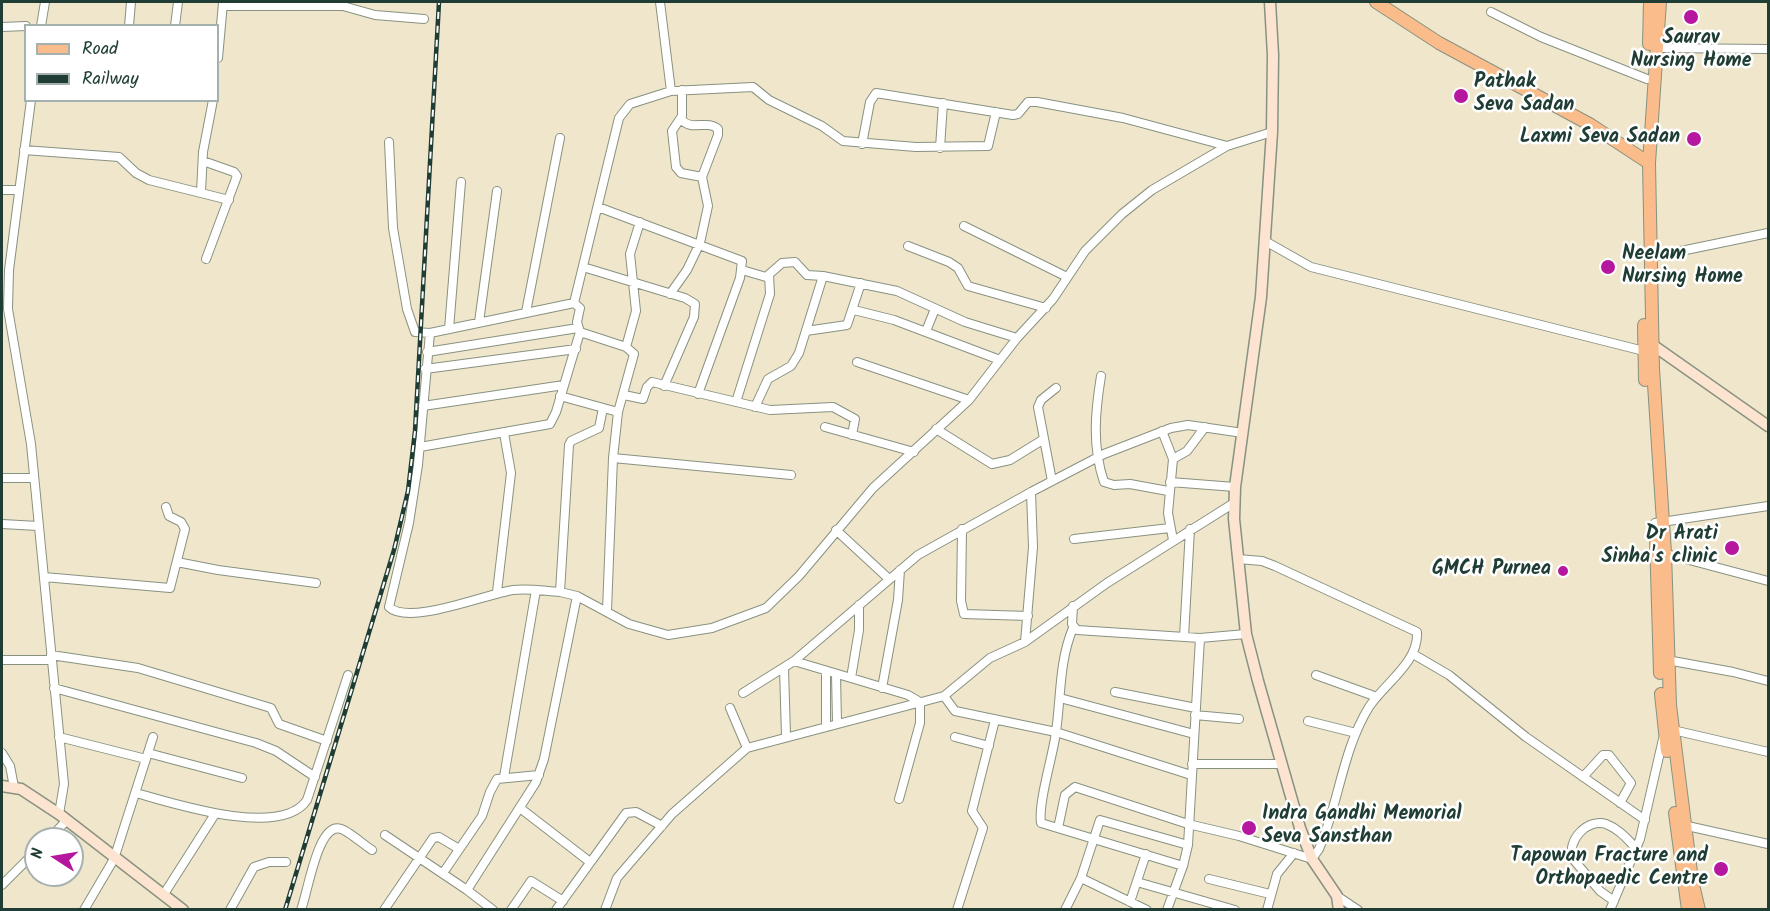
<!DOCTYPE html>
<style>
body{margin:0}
#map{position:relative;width:1770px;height:911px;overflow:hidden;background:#f0e6cc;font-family:Kalam,sans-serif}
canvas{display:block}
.frame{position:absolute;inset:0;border:3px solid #1f3d34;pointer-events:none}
.legend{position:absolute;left:24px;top:24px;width:195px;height:78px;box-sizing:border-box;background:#fff;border:2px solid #a5b1ae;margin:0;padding:8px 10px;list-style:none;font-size:18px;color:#1f3d34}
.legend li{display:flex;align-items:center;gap:12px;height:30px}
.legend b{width:30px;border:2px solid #a5b1ae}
.north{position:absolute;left:24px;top:827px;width:60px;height:60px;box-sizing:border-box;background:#fff;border:2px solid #a5b1ae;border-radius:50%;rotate:282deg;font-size:16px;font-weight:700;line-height:24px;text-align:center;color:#1f3d34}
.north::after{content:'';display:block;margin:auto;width:21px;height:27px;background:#b5179e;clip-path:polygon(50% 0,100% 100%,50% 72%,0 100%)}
</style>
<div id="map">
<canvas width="1770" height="911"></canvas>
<div class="frame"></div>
<ul class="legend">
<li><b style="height:8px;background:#f9bc8a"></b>Road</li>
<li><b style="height:8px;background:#1f3d34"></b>Railway</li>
</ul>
<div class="north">N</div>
</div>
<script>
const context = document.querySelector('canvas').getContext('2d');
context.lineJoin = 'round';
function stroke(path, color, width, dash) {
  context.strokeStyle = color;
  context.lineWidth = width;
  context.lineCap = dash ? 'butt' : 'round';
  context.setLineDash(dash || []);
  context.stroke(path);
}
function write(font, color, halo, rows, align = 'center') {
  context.font = font + ' Kalam,sans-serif';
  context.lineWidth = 5;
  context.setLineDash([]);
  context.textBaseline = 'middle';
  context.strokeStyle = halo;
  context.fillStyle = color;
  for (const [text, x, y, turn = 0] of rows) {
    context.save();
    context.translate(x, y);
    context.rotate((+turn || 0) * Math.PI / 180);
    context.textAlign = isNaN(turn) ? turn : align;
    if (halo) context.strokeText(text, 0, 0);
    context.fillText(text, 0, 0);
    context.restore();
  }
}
const street = new Path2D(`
 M660,2L671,91
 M223,6H343L375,15L424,19
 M1491,12L1541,37L1647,79
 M41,26L45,2
 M129,26L131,2
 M175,26L178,2
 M2,27L26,26
 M1657,48L1768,49
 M218,58L223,3
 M682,90V116L672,131L676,167L681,173L702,177
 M31,100L9,270L8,309L31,444L64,784L59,814
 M389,142L393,228L407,309L415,332L430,333L574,303L580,308L577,322L580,332L626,347L634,354L618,412
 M862,144L870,102L876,93L1013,115L1018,114L1028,102H1037L1123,118L1227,146
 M940,148L943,103
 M24,150L119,157L136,173L149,180L229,200
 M203,161L234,172L237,176L206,259
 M2,190H19
 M201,192L203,152L213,100
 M598,207L742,261L740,278L698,394
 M964,226L1067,277
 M1265,241L1311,267L1644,351
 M908,246L949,262L958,268L968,286L1046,308
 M1652,257L1768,233
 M583,267L685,298L695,304L694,317L664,386
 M742,270L766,277L782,263L795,262L807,275L823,276L897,291L965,322L1017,338
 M670,294L687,270L700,243L708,206L702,177L718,135V129C707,119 691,132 681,119
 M574,303L619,118L630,104L671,91L753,87L769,100L822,126L843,141L916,147L988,146L996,112
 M854,310L894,320L1000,360
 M526,312L560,138
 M479,322L497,191
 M449,329L461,182
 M806,331L847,325L861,283
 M926,331L935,309
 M430,333L418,465L409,523L389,607C409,626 486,594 513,590C528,588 544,591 560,592
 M626,347L636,311L630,254L640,222
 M427,352L578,328
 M857,362L969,400
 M425,369L576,349
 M1101,376C1095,413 1092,446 1104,482L1114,485L1130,484L1168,491
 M624,395L643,399L647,387L652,382L770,410L833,407L855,419L852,435
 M560,396L618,412L613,458L607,610
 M736,402L770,294L769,275
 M423,406L564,385
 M755,407L768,379L791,366L799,353L823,276
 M825,427L914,452
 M936,429L992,464L1010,460L1044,439
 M1162,431L1173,459L1168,513L1173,540
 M420,447L550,424L556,412L580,332
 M613,458L791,475
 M1173,459L1187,451L1205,427
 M2,478H34
 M1052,481L1038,407L1041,400L1056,388
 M1170,482L1235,487
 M1655,523L1768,506
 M2,524L38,526
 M962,529L961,601L964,614L1028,616
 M836,530L889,579
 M1074,539L1170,528
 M1663,553L1768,581
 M177,562L218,570L316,583
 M44,577L170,588L185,529L181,522L169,516L166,507
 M497,592L511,473L504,433
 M577,596L629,624L668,635L712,628L766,608L799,576L873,488L969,400L1017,338L1053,299L1085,251L1122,214L1152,190L1227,146L1272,132
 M1073,606L1072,624L1077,630L1200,638L1246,634
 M1073,628C1059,661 1061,697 1056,732C1053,756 1038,802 1041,823L1183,866
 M1184,637L1190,529
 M1025,642L1033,547L1031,492
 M1413,654L1449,675L1526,737L1645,820
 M51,655L138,668L271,708L279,724L327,741
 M2,660H52
 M1667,660L1733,672L1768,681
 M794,661L908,695L920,702V723L899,799
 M784,668L786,736
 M836,674L837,723
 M1316,675L1377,697
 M851,678L859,630V605
 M54,688L256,743L276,751L315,777
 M882,688L898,600L900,570
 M1115,692L1196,708
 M743,693L794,661L918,555L1031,492L1104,454L1171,428L1188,425L1243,433
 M944,696L955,711L1056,732L1191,775
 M1060,698L1194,734
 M730,708L747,748
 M1195,715L1239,719
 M1308,721L1356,733
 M826,726V671
 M1673,730L1768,752
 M59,737L146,759
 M955,737L989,746
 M2,753L10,766L14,787
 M148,753L242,778
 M1192,764H1282
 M504,777L536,590
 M1583,777L1603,755H1609L1631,783L1620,803
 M136,793C172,803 281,839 307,800L348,675
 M520,808L590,862
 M1683,825L1768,844
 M1058,828L1065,795L1075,787L1188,824L1239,836L1312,859L1319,849C1339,803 1342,751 1369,707C1385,683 1419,662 1417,632L1275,566L1262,561L1238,559
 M385,835L467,890
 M49,839L67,820
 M443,873L482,816L490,792L497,779L539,775
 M1081,878L1147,910
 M1209,879L1270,894
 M1137,882L1235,910
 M2,885L36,851
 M164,894L215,814
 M1337,896L1358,910
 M1614,901L1600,891L1573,859C1566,840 1588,818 1606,824C1619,829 1627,839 1636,848
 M1130,902L1146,854
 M84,910L114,859L153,737
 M230,910L254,867L269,862H286
 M301,910C308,892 318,821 341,829C347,830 364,845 372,850
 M384,910L433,838L439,837L459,849
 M493,910L467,890L536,782L544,759L577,596L560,592L569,445L571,441L599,428L603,408
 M511,910L531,881L563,901
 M556,910L626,813L636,812L662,826
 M605,910L617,878L672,814L747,748L944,696L990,658L1025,642L1107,583L1234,503
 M957,910L983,828L972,811L995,720
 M1065,910L1081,878L1100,820L1188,845
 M1167,910L1183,866L1188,845L1200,638
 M1267,910L1277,874L1294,853
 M1610,910L1640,839L1663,739`);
const secondary = new Path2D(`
 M1270,2L1273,55L1272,132L1261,297L1235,487L1234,519L1246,634L1258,681L1300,828L1312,859L1337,896L1339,910
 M1647,341L1768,426
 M2,786L21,789L59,814L183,910`);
const primary = new Path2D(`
 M1376,2L1439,43L1591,125L1649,163
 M1660,2L1649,163L1653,369L1665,553L1670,705L1692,880L1699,910
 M1649,44L1650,2
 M1644,325L1645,380
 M1656,538L1660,673
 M1661,694L1667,751
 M1675,813L1688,910`);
const rail = new Path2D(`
 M285,910L394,550L408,491L415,431L439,2`);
const markers = [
 [1691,17,8,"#b5179e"],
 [1461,96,8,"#b5179e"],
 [1694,139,8,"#b5179e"],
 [1608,267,8,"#b5179e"],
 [1732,548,8,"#b5179e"],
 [1563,571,6,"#b5179e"],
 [1249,828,8,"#b5179e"],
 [1721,869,8,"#b5179e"]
];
const poiNames = [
 ["Saurav",1691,40,"center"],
 ["Nursing Home",1691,63,"center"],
 ["Pathak",1474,84,"left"],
 ["Seva Sadan",1474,107,"left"],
 ["Laxmi Seva Sadan",1680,139],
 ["Neelam",1622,256,"left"],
 ["Nursing Home",1622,279,"left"],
 ["Dr Arati",1718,536],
 ["Sinha's clinic",1718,559],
 ["GMCH Purnea",1551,571],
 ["Indra Gandhi Memorial",1262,816,"left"],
 ["Seva Sansthan",1262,839,"left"],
 ["Tapowan Fracture and",1708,858],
 ["Orthopaedic Centre",1708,881]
];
stroke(street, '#889280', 10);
stroke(secondary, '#889280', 13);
stroke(primary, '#889280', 14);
stroke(street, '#fff', 8);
stroke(secondary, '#fde4d0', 10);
stroke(primary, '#f9bc8a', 12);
stroke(rail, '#1f3d34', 4.5);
stroke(rail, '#fff', 2, [7]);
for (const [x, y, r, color] of markers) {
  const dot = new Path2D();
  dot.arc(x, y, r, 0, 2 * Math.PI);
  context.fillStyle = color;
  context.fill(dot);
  stroke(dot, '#fff', 2);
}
write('bold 20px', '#1f3d34', '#fff', poiNames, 'right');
</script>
